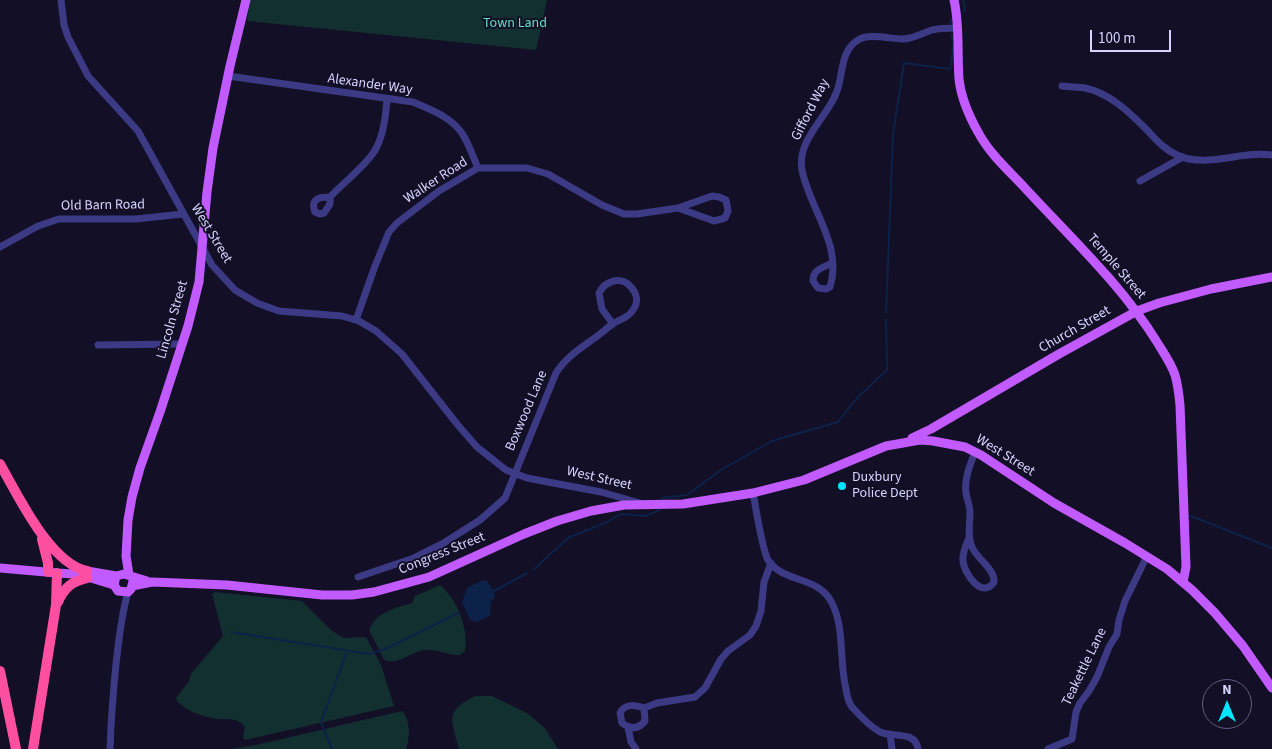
<!DOCTYPE html>
<style>
body{margin:0}
#map{position:relative;width:1272px;height:749px;overflow:hidden;background:#130f26;font-family:"Source Sans 3",sans-serif}
canvas{display:block}
.north{position:absolute;left:1202px;top:679px;width:50px;height:50px;box-sizing:border-box;background:#130f26;border:1px solid #625e7d;border-radius:50%;rotate:0deg;font-size:14px;font-weight:700;line-height:20px;text-align:center;color:#d9d4ff}
.north::after{content:'';display:block;margin:auto;width:18px;height:22px;background:#00e5ff;clip-path:polygon(50% 0,100% 100%,50% 72%,0 100%)}
.scale{position:absolute;left:1090px;top:30px;width:81px;height:22px;box-sizing:border-box;border:2px solid #d9d4ff;border-top:0;padding-left:6px;font-size:15px;line-height:18px;white-space:nowrap;color:#d9d4ff;-webkit-text-stroke:4px #130f26;paint-order:stroke}
</style>
<div id="map">
<canvas width="1272" height="749"></canvas>
<div class="north">N</div>
<div class="scale">100 m</div>
</div>
<script>
const context = document.querySelector('canvas').getContext('2d');
context.lineJoin = 'round';
function fillPath(path, color) {
  context.fillStyle = color;
  context.fill(path, 'evenodd');
}
function stroke(path, color, width, dash) {
  context.strokeStyle = color;
  context.lineWidth = width;
  context.lineCap = dash ? 'butt' : 'round';
  context.setLineDash(dash || []);
  context.stroke(path);
}
function write(font, color, halo, rows, align = 'center') {
  context.font = font + ' "Source Sans 3",sans-serif';
  context.lineWidth = 4;
  context.setLineDash([]);
  context.textBaseline = 'middle';
  context.strokeStyle = halo;
  context.fillStyle = color;
  for (const [text, x, y, turn = 0] of rows) {
    context.save();
    context.translate(x, y);
    context.rotate((+turn || 0) * Math.PI / 180);
    context.textAlign = isNaN(turn) ? turn : align;
    if (halo) context.strokeText(text, 0, 0);
    context.fillText(text, 0, 0);
    context.restore();
  }
}
const green = new Path2D(`
 M250,0H547L536,50L247,21Z
 M440,585C457,599 469,629 465,651L460,655C448,655 437,649 425,650C411,651 399,666 384,660L369,630C376,612 395,608 412,603L415,596Z
 M215,592L302,601L332,631L344,638L366,637L381,665L394,706L245,740L243,737L245,727C235,715 225,721 212,718C198,715 187,711 177,701L176,698L189,681L191,674L223,636L212,594Z
 M475,696H492L527,713L545,728L558,749H459C452,720 443,712 475,696Z
 M402,711C411,721 410,737 406,749H231L256,745Z`);
const water = new Path2D(`
 M483,580L487,581L494,592L495,596L491,602L490,616L476,622L470,620L462,602L467,588Z`);
const stream = new Path2D(`
 M963,0L965,7L964,12
 M950,23L952,19
 M886,313L893,134L904,63L950,69L954,43L951,34
 M662,498L687,495L721,470L772,441L838,422L857,398L887,370L886,320
 M1191,516L1272,548
 M533,570L568,538L607,522L621,514L645,516L660,510
 M492,592L527,573
 M231,632L369,654L385,649L458,613
 M332,749L321,722L347,651`);
const minor = new Path2D(`
 M61,0L64,25L68,37L88,76L138,131L212,265L235,290L257,303L279,311L342,316L359,321L376,331L402,354L457,424L477,447L506,470L527,478L601,492L640,503
 M228,76L413,102C430,109 453,118 463,135C469,144 473,157 478,168
 M1062,86C1069,87 1077,87 1085,88C1109,93 1128,111 1145,128C1155,138 1163,149 1177,155C1207,169 1241,150 1272,155
 M1140,181L1183,157
 M330,197V204L324,213L320,214L315,212C310,199 319,197 330,197C344,182 362,169 374,152C383,138 386,115 387,99
 M0,247L38,226L59,219H136L183,214
 M832,263C823,268 813,269 813,281L818,288L826,289L830,287C843,245 810,210 802,170C796,137 833,114 839,84C843,69 842,50 858,40C869,33 890,39 903,39C914,39 922,33 932,30C940,28 950,28 958,28
 M356,320L375,266L389,232L397,223L439,191L478,168H527L548,174L602,205L624,214H637L678,208L712,196L719,197L726,200L728,211L725,218L714,221L678,208
 M98,345L181,344
 M753,493C756,508 762,549 768,560C784,584 818,575 832,603C845,629 839,662 846,689C847,696 848,702 852,707C860,716 869,726 880,732C893,738 915,730 918,749
 M969,538C966,545 962,553 963,561C964,573 982,600 994,582C995,569 977,559 972,547C967,536 970,524 970,512C970,506 967,500 966,493C964,479 970,465 975,452
 M358,577L414,558L442,544L480,520L505,498L556,373C566,357 581,348 596,337C602,333 608,327 614,323C621,319 628,318 633,310C639,302 637,293 630,286C620,276 605,281 599,293L602,309L613,324
 M644,708C635,705 625,703 620,713L622,723C630,729 638,730 645,721L644,708L657,703L695,697L705,688L721,659L728,651L750,635L756,626L761,611L764,582L771,563
 M628,727L631,742L636,749
 M890,735L892,749
 M110,749C111,721 113,693 116,664C119,639 121,616 128,592
 M1048,749L1072,739L1076,712L1080,703L1089,691L1097,677L1109,647L1117,634L1119,620L1125,601L1147,556`);
const major = new Path2D(`
 M954,0C960,26 957,53 959,79C961,98 969,116 978,132C989,153 1008,170 1024,187C1070,237 1121,284 1157,342C1163,352 1171,363 1175,375C1178,385 1179,395 1180,405L1186,567L1183,582
 M912,438L931,429L1059,354L1137,311L1159,303L1211,289L1272,277
 M0,568L57,573L74,574L87,571L116,576L124,574L147,581
 M81,575L114,585
 M129,575L126,556L128,520L132,497L140,468L160,412L188,326L199,282L207,192L213,148L230,66L246,0
 M116,576L114,585L118,591L128,592L131,589L133,581
 M132,586L152,582L227,585L322,595H352L374,592L429,577L524,534L557,521L591,511L624,505L683,504L753,493L804,480L886,446L920,440L933,441L965,447L981,455L1054,503L1125,543L1167,569L1192,590L1215,613L1243,646L1272,688`);
const highway = new Path2D(`
 M0,464C18,495 50,564 87,571
 M42,539L48,563V572
 M58,602C64,588 72,581 87,578
 M0,671L16,749
 M33,749L56,605L57,573`);
const markers = [
 [842,486,5,"#00e5ff"]
];
const parkNames = [
 ["Town Land",515,24]
];
const streetNames = [
 ["Alexander Way",370,85,8],
 ["Gifford Way",811,110,-63],
 ["Walker Road",436,181,-33],
 ["Old Barn Road",103,206,-1],
 ["West Street",211,234,59],
 ["Temple Street",1116,267,49],
 ["Lincoln Street",173,320,-74],
 ["Church Street",1075,330,-30],
 ["Boxwood Lane",527,411,-67],
 ["West Street",1005,456,32],
 ["West Street",599,479,13],
 ["Congress Street",442,554,-22],
 ["Teakettle Lane",1085,667,-64]
];
const poiNames = [
 ["Duxbury",852,478],
 ["Police Dept",852,494]
];
fillPath(green, '#12302f');
fillPath(water, '#0c2248');
stroke(stream, '#0c2248', 2);
stroke(minor, '#3d3a85', 7);
stroke(major, '#c25bff', 9);
stroke(highway, '#ff4fa3', 10);
for (const [x, y, r, color] of markers) {
  const dot = new Path2D();
  dot.arc(x, y, r, 0, 2 * Math.PI);
  context.fillStyle = color;
  context.fill(dot);
  stroke(dot, '#130f26', 2);
}
write('14px', '#5fe0c0', '#130f26', parkNames);
write('14px', '#d9d4ff', '#130f26', streetNames);
write('14px', '#d9d4ff', '#130f26', poiNames, 'left');
</script>
